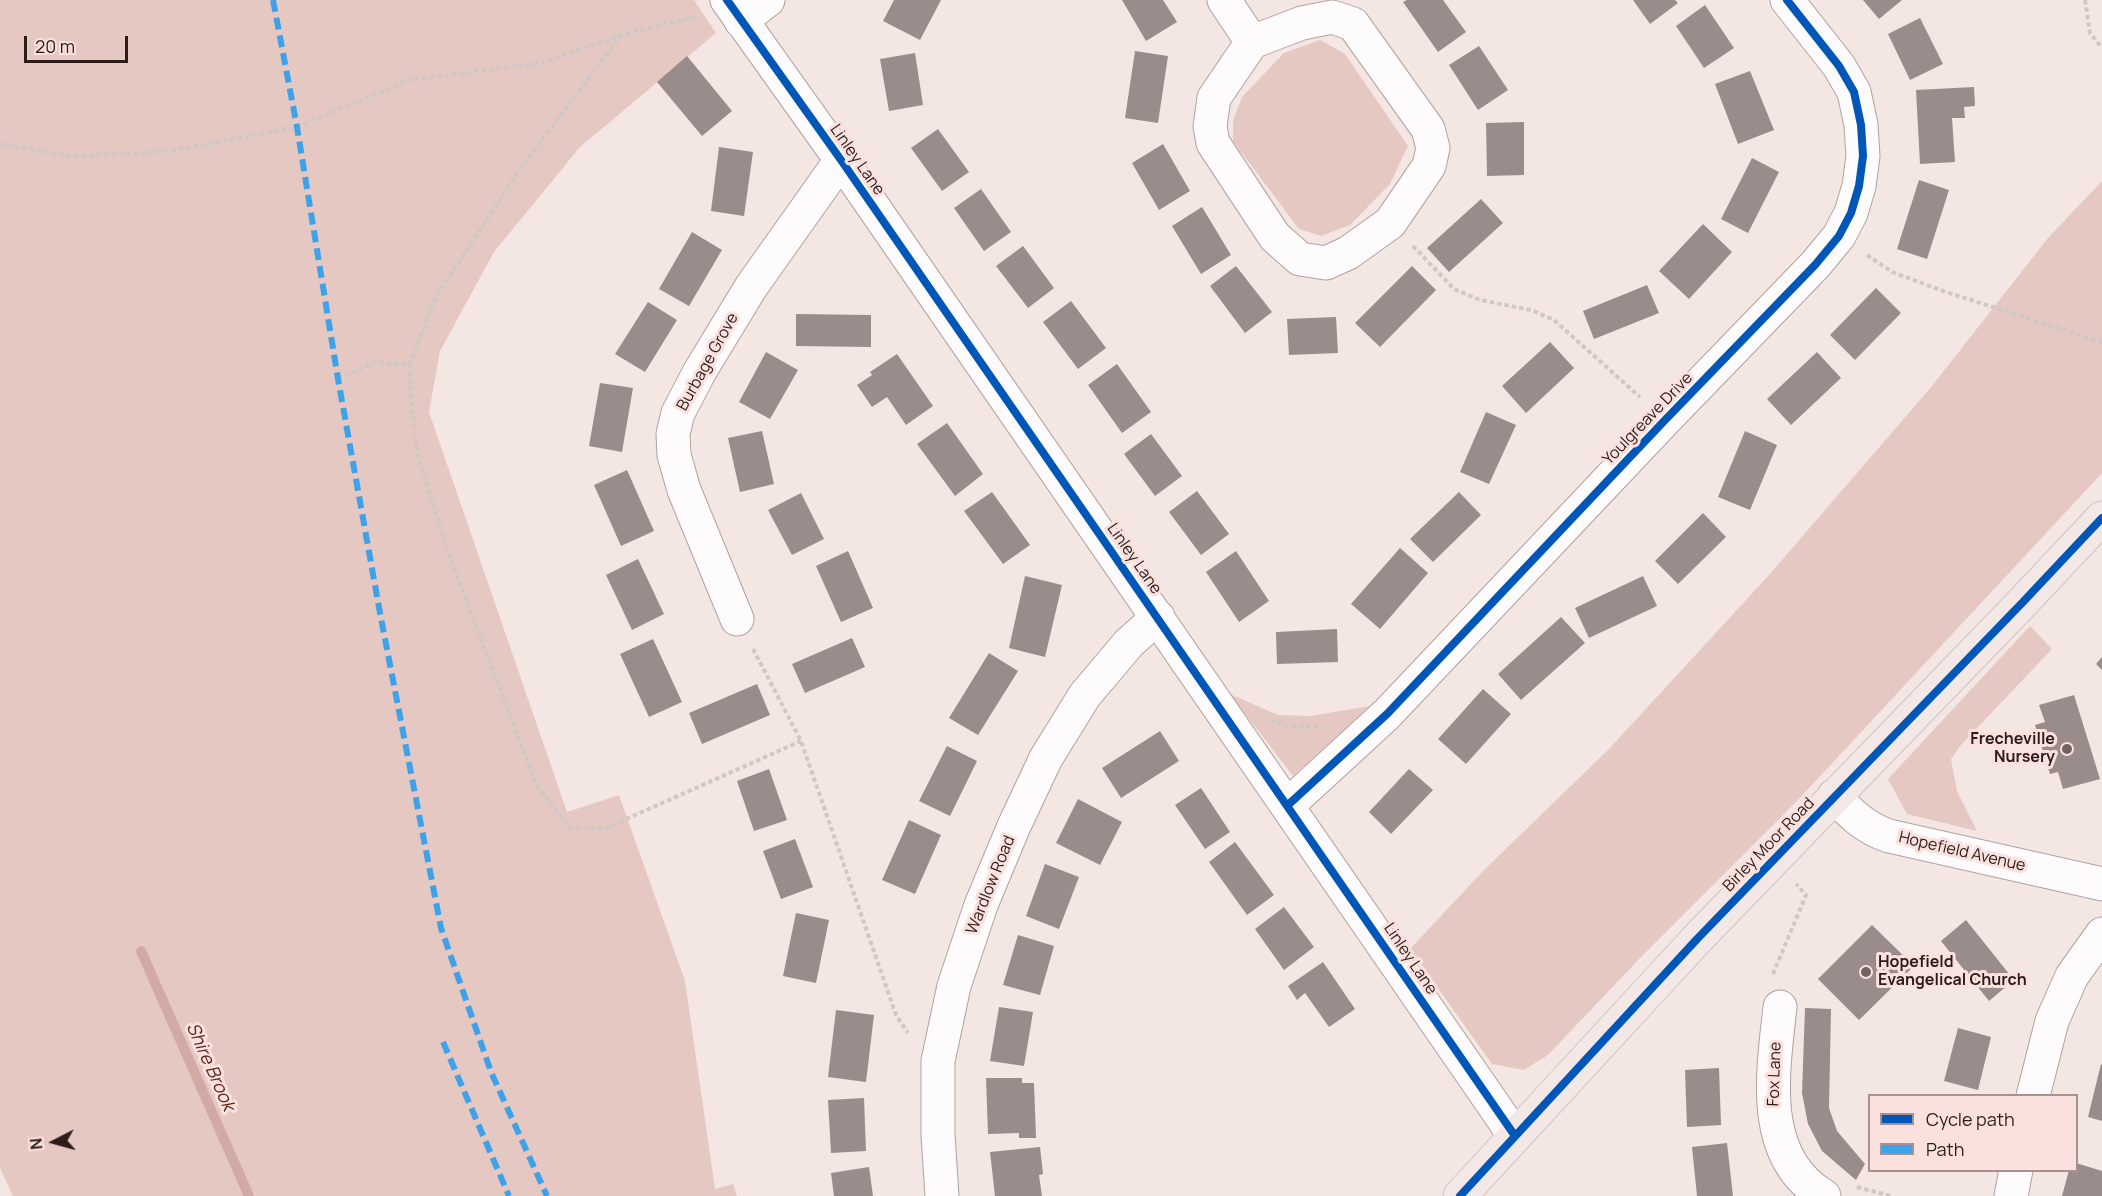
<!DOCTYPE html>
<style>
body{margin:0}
#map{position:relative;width:2102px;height:1196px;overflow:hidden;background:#f4e6e3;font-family:Manrope,sans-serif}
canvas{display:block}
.legend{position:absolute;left:1868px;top:1094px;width:210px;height:78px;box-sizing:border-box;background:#fae1dd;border:2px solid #a7928f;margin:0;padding:8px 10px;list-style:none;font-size:18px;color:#2b1c1a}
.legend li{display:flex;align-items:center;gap:12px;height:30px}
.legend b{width:30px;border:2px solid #a7928f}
.north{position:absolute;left:24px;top:1112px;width:60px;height:60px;-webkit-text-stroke:4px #fae1dd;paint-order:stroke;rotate:264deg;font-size:16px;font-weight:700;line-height:24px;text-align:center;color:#2b1c1a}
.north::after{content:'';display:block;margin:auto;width:21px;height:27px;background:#2b1c1a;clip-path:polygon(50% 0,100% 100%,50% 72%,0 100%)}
.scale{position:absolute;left:24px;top:36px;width:104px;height:27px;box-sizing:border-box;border:3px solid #2b1c1a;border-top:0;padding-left:8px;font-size:18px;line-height:21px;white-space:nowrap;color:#2b1c1a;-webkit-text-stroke:4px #fae1dd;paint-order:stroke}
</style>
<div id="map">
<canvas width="2102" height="1196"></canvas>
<ul class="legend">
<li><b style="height:8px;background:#0057b8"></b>Cycle path</li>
<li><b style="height:8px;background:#3ea2ea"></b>Path</li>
</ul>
<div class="north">N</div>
<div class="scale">20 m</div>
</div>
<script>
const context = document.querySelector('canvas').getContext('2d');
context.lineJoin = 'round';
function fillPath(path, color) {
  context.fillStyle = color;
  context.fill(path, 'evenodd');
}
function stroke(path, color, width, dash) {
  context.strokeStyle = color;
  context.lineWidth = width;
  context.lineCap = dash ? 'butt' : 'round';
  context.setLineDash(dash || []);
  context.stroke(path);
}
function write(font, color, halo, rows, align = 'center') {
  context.font = font + ' Manrope,sans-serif';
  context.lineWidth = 6;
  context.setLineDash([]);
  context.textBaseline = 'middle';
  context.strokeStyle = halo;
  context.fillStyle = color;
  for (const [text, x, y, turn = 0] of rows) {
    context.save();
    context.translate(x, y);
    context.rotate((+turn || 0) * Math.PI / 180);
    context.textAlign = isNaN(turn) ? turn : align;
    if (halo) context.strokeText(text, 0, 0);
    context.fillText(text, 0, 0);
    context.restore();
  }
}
const green = new Path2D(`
 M0,0H694L716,33L580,147L494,252L440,351L429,412L567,812L619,795L685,981L715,1189L733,1184L737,1196H13L0,1168Z
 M1320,40L1345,54L1408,146L1390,184L1350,225L1321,236L1299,229L1233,141V120L1242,97L1284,53Z
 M2102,181V473L1797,801L1639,959L1548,1055L1524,1070L1492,1064L1410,949L1483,871L1608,750L1769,575L1932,386L2048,238Z
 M2030,626L2052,649L1961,745L1951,759L1957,791L1977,831L1907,814L1888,779Z
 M1230,694L1278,715L1310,716L1370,706L1293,776Z`);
const stream = new Path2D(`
 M141,951L249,1196`);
const building = new Path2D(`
 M894,0H941L920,40L883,21Z
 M1122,0H1163L1177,22L1146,41Z
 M1407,0H1443L1466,32L1438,52L1403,2Z
 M1633,0H1675L1678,3L1650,24Z
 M1863,0H1902L1879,19Z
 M1705,5L1734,48L1704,68L1676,26Z
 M1920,18L1943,64L1910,80L1888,34Z
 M1479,46L1508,90L1478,110L1449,65Z
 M1135,51L1168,56L1158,123L1125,118Z
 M915,53L923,105L889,111L880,59Z
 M687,56L732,111L702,136L657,82Z
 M1750,71L1774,130L1738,144L1715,84Z
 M1974,87L1975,106L1964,107L1965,118H1952L1955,162L1920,164L1916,90Z
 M1524,122V175L1487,176L1486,123Z
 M938,129L969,172L942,191L911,148Z
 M1163,144L1190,191L1159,210L1132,163Z
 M719,147L753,152L744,216L711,211Z
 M1752,158L1779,172L1748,233L1721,219Z
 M1919,180L1949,190L1927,259L1897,249Z
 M981,189L1011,232L984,251L954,208Z
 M1481,199L1503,223L1449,272L1427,248Z
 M1202,207L1231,255L1201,274L1172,226Z
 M1703,224L1732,252L1689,299L1659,271Z
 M692,232L722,250L689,306L659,289Z
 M1023,246L1054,288L1028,308L996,266Z
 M1236,266L1272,312L1245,333L1210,286Z
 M1412,266L1436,290L1380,347L1355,323Z
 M1647,285L1659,313L1594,339L1583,311Z
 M1876,288L1901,313L1855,360L1830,335Z
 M1071,301L1106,348L1078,369L1043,322Z
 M648,302L677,320L645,372L615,354Z
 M796,314L871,315V347L796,346Z
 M1336,317L1338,353L1289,355L1287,319Z
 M1550,342L1574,368L1526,413L1502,386Z
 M766,352L798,370L770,419L739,402Z
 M1817,352L1841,378L1791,425L1767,399Z
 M897,354L933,406L906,425L887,397L872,407L857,385L872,375L870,372Z
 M1117,364L1151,412L1122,433L1088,385Z
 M600,383L633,388L622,452L589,446Z
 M1486,412L1516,425L1489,484L1460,472Z
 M947,423L983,474L955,496L917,444Z
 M762,431L774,484L740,492L728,438Z
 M1745,431L1777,445L1750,510L1718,497Z
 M1151,434L1182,476L1155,496L1124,454Z
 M627,470L654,531L621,546L594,485Z
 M1197,491L1229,534L1201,555L1169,512Z
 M992,492L1030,545L1003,564L964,511Z
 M1459,492L1481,515L1433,562L1410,539Z
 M801,493L824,539L792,555L768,510Z
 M1703,513L1726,537L1678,584L1655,561Z
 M1400,548L1428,573L1380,629L1351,604Z
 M848,551L873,608L841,622L816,566Z
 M1236,551L1269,601L1239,622L1206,572Z
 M638,559L664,614L632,630L606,575Z
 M1025,576L1062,585L1045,657L1009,648Z
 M1643,576L1657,606L1589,638L1575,608Z
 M1561,617L1585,643L1521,700L1498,674Z
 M1337,629L1338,662L1277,664L1276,632Z
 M852,638L865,667L805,693L792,664Z
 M653,639L682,702L649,717L620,654Z
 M989,653L1018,671L978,735L949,718Z
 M2102,657V670L2096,664Z
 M757,684L770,715L702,744L689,713Z
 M1483,689L1511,714L1466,764L1438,739Z
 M2074,695L2100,779L2063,789L2058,772L2050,774L2035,725L2045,722L2039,705Z
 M1160,731L1179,761L1121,798L1102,768Z
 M947,746L977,761L950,816L919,801Z
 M769,769L787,820L754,831L737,781Z
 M1409,769L1433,790L1391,834L1369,812Z
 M1201,788L1230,832L1205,849L1175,805Z
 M1078,799L1122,822L1100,865L1056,843Z
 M909,820L941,835L915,894L882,880Z
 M795,839L813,887L781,899L763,851Z
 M1235,842L1274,895L1247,915L1209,862Z
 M1045,864L1079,877L1059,929L1026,916Z
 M1284,907L1314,947L1284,970L1255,929Z
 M796,913L829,920L816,983L783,976Z
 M1966,920L2014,980L1989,1001L1941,941Z
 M1872,925L1914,966L1859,1020L1818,979Z
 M1018,935L1054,946L1040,995L1003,985Z
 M1323,962L1355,1009L1329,1027L1305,993L1297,1000L1288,986Z
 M999,1007L1033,1012L1024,1066L990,1061Z
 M1805,1008L1831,1009L1829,1108L1837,1131L1865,1164L1856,1180L1822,1151L1808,1124L1802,1093Z
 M836,1010L874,1015L866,1082L828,1077Z
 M1958,1028L1991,1037L1978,1090L1944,1081Z
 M2101,1064L2102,1065V1121L2088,1117Z
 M1719,1068L1721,1125L1687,1127L1685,1070Z
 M986,1078H1022V1083H1034L1036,1138H1019V1133L988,1134Z
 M864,1098L866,1151L831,1153L828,1100Z
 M1727,1143L1733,1196H1697L1692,1147Z
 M1040,1147L1043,1174L1039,1175L1042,1196H995L990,1152Z
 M2076,1163L2102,1171V1196H2062L2069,1170H2076Z
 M869,1167L873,1196H834L831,1173Z`);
const path = new Path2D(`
 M2085,0L2090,33L2102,48
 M0,144L71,156L171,151L297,127L409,80L542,63L623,34L698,16
 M1413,246L1454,289L1480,300L1531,310L1554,320L1640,397
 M1867,255L1892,272L1943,291L2102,342
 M410,364V386L417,453L448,552L536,784L570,828L604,829L801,741
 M338,379L376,362L410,364L435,299L517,173L622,34
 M753,649L801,741L896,1015L908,1033
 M1270,720L1288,726L1321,727
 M1773,974L1806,895L1796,884
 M1857,1187L1891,1196`);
const street = new Path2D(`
 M1224,0L1252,42
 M1332,17L1353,24L1428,129L1433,148L1429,166L1390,223L1348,253L1326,263L1300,259L1275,237L1213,143L1210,126L1214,98L1252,42L1302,23Z
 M741,21L768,0
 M737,619L684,490L674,455L673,434L678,413L700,371L751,287L841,160
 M1288,805L1387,714L1666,419L1815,265L1839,236L1851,213L1859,186L1863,156L1861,125L1854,92L1839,66L1787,0
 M1780,1007C1773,1072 1758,1157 1824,1196
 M2033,1096L2052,1021L2072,976L2102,934
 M942,1196L938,1135V1061L954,986L981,905L1014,826L1046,758L1085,695L1129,643L1158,617
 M2011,1196L2016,1170`);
const secondary = new Path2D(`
 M727,0L841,160L1515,1136
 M1834,796C1851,814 1865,828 1889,836L2102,884`);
const primary = new Path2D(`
 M1460,1196L1698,938L2022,603L2102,518`);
const quiet = new Path2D(`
 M273,0L297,127L338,379L380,613L441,928L491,1072L547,1196
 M443,1042L509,1196`);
const cycleway = new Path2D(`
 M727,0L841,160L1515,1136
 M1288,805L1387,714L1666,419L1815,265L1839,236L1851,213L1859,186L1863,156L1861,125L1854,92L1839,66L1787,0
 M1460,1196L1698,938L2022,603L2102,518`);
const markers = [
 [2067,749,6,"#716360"],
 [1866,972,6,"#716360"]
];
const streetNames = [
 ["Linley Lane",857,160,55],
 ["Burbage Grove",708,362,-61],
 ["Youlgreave Drive",1648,419,-46],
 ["Linley Lane",1134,559,55],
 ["Birley Moor Road",1769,845,-46],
 ["Hopefield Avenue",1962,852,13],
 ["Wardlow Road",991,885,-68],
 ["Linley Lane",1410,959,56],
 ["Fox Lane",1775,1074,-88]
];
const poiNames = [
 ["Frecheville",2055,740],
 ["Nursery",2055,758],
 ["Hopefield",1878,963,"left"],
 ["Evangelical Church",1878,981,"left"]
];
const waterNames = [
 ["Shire Brook",210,1067,66]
];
fillPath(green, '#e6c8c2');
stroke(stream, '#d1aaa3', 10);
fillPath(building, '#998c8a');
stroke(street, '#b0a2a0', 35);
stroke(secondary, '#b0a2a0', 35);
stroke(primary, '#ccc4c2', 35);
stroke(path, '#cfc8c7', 4, [4.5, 3]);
stroke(street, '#fdfbfb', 33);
stroke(secondary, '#fdfbfb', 33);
stroke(primary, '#f3e8e6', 33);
stroke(quiet, '#3ea2ea', 6, [12, 6]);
stroke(cycleway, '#0057b8', 8);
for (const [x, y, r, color] of markers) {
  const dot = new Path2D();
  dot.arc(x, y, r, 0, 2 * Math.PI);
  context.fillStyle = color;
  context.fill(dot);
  stroke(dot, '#fae1dd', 2);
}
write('16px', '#2b1c1a', '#fae1dd', streetNames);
write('bold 16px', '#2b1c1a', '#fae1dd', poiNames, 'right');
write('italic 18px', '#61241b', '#fae1dd', waterNames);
</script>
